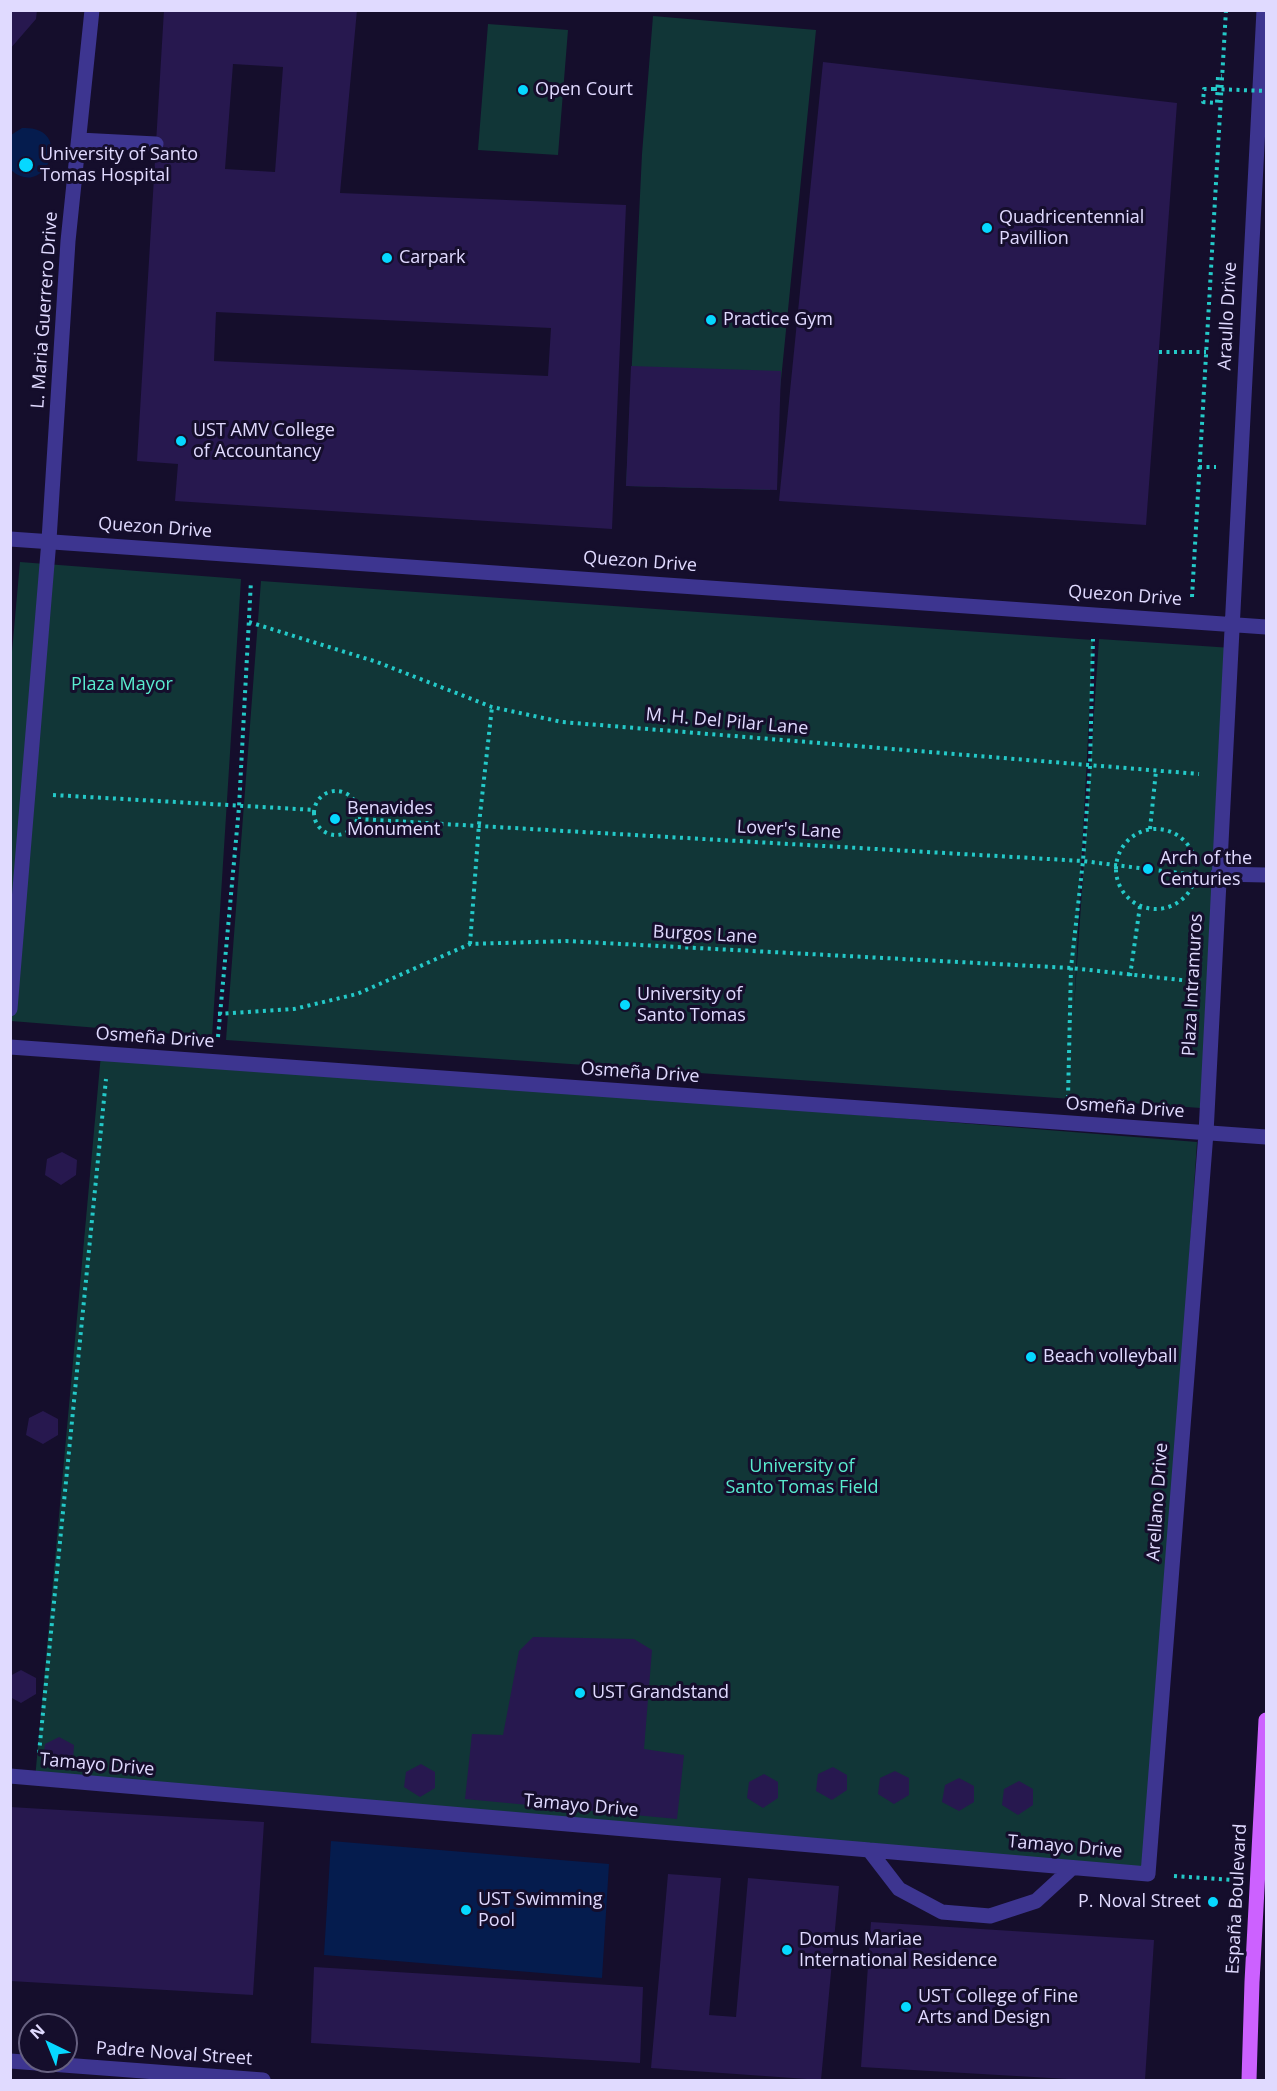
<!DOCTYPE html>
<meta charset="utf-8">
<style>
body{margin:0}
#map{position:relative;width:1277px;height:2091px;overflow:hidden;background:#150e2c;font-family:"Open Sans",sans-serif}
canvas{display:block}
.frame{position:absolute;inset:0;border:12px solid #e0daff;pointer-events:none}
.north{position:absolute;left:18px;top:2013px;width:60px;height:60px;box-sizing:border-box;background:#150e2c;border:2px solid #666080;border-radius:50%;rotate:317deg;font-size:16px;font-weight:700;line-height:24px;text-align:center;color:#e0daff}
.north::after{content:'';display:block;margin:auto;width:21px;height:27px;background:#06d8ff;clip-path:polygon(50% 0,100% 100%,50% 72%,0 100%)}
</style>
<div id="map">
<canvas width="1277" height="2091"></canvas>
<div class="frame"></div>
<div class="north">N</div>
</div>
<script>
const context = document.querySelector('canvas').getContext('2d');
context.lineJoin = 'round';
function fillPath(path, color) {
  context.fillStyle = color;
  context.fill(path, 'evenodd');
}
function stroke(path, color, width, dash) {
  context.strokeStyle = color;
  context.lineWidth = width;
  context.lineCap = dash ? 'butt' : 'round';
  context.setLineDash(dash || []);
  context.stroke(path);
}
function write(font, color, halo, rows, align = 'center') {
  context.font = font + ' "Open Sans",sans-serif';
  context.lineWidth = 6;
  context.setLineDash([]);
  context.textBaseline = 'middle';
  context.strokeStyle = halo;
  context.fillStyle = color;
  for (const [text, x, y, turn = 0] of rows) {
    context.save();
    context.translate(x, y);
    context.rotate((+turn || 0) * Math.PI / 180);
    context.textAlign = isNaN(turn) ? turn : align;
    if (halo) context.strokeText(text, 0, 0);
    context.fillText(text, 0, 0);
    context.restore();
  }
}
const green = new Path2D(`
 M653,16L816,30L770,490L626,486L642,154Z
 M488,24L568,30L558,155L478,150Z
 M20,562L241,579L212,1037L11,1021L10,674Z
 M261,581L1093,640L1074,1008L1099,639L1232,648L1201,1108L226,1040Z
 M101,1054L1197,1142L1148,1874L35,1779Z`);
const water = new Path2D(`
 M22,128C76,125 46,201 11,170V135Z
 M331,1841L609,1864L602,1978L324,1955Z`);
const building = new Path2D(`
 M10,10H37L36,19L10,49Z
 M164,10H357L340,193L626,205L612,529L175,501L178,464L137,461ZM233,64L283,67L275,172L225,169ZM216,312L551,328L548,376L214,361Z
 M823,62L1177,103L1146,525L779,501Z
 M631,366L781,371L777,490L626,486Z
 M62,1152L77,1160L76,1175L61,1185L45,1175L47,1159Z
 M43,1411L58,1419V1435L43,1444L26,1435L29,1418Z
 M533,1637L634,1639L652,1650L644,1749L684,1755L677,1819L465,1799L472,1734L503,1735L519,1651Z
 M21,1670L36,1678V1694L21,1703L10,1697V1676Z
 M59,1737L74,1745L73,1761L59,1770L43,1761L45,1744Z
 M421,1764L435,1772V1788L420,1797L404,1787L406,1772Z
 M833,1767L847,1775V1790L832,1800L816,1791L818,1774Z
 M895,1771L909,1778V1795L894,1804L878,1794L880,1778Z
 M764,1774L778,1782V1798L763,1808L747,1798L749,1782Z
 M959,1778L974,1786V1802L959,1811L942,1802L945,1785Z
 M1019,1781L1033,1789V1805L1018,1815L1002,1805L1004,1789Z
 M10,1807L264,1822L253,1995L10,1981Z
 M668,1874L721,1878L709,2015L736,2017L748,1878L839,1886L821,2080L651,2068Z
 M871,1922L1154,1940L1145,2080H1085L861,2067Z
 M314,1967L643,1987L640,2063L311,2043Z`);
const path = new Path2D(`
 M1214,89H1204L1203,102L1217,103L1218,76H1222
 M1159,352H1206
 M1199,467H1216
 M1192,597L1226,10
 M249,622L377,662L492,707L562,722L1199,774
 M314 813a22 22 0 1 1 44 0a22 22 0 1 1-44 0Z
 M53,795L315,810
 M358,819L1083,861L1195,875
 M1150,829L1156,771
 M1116 869a40 40 0 1 1 80 0a40 40 0 1 1-80 0Z
 M470,944L479,824L492,707
 M1130,976L1140,906
 M218,1014L294,1009L357,994L470,944L566,941L1071,968L1190,981
 M218,1037L239,807L251,581
 M1068,1098L1071,968L1083,861L1090,766L1093,639
 M39,1753L106,1079
 M1174,1876L1232,1880`);
const minor = new Path2D(`
 M79,140L156,144
 M10,539L1266,627
 M1218,874L1266,875
 M10,1009L49,540L68,241L92,10
 M10,1047L1266,1137
 M10,1776L1148,1874L1206,1133L1264,10
 M869,1850L899,1889L942,1912L990,1916L1036,1901L1072,1868
 M10,2061L263,2080`);
const major = new Path2D(`
 M1249,2080L1252,1982L1266,1720`);
const pathBridge = new Path2D(`
 M1214,89L1266,91`);
const markers = [
 [523,90,6,"#06d8ff"],
 [26,165,8,"#06d8ff"],
 [987,228,6,"#06d8ff"],
 [387,258,6,"#06d8ff"],
 [711,320,6,"#06d8ff"],
 [181,441,6,"#06d8ff"],
 [335,819,6,"#06d8ff"],
 [1148,869,6,"#06d8ff"],
 [625,1005,6,"#06d8ff"],
 [1031,1357,6,"#06d8ff"],
 [580,1693,6,"#06d8ff"],
 [1213,1902,6,"#06d8ff"],
 [466,1910,6,"#06d8ff"],
 [787,1950,6,"#06d8ff"],
 [906,2007,6,"#06d8ff"]
];
const poiNames = [
 ["Open Court",535,90],
 ["University of Santo",40,155],
 ["Tomas Hospital",40,176],
 ["Quadricentennial",999,218],
 ["Pavillion",999,239],
 ["Carpark",399,258],
 ["Practice Gym",723,320],
 ["UST AMV College",193,431],
 ["of Accountancy",193,452],
 ["Benavides",347,809],
 ["Monument",347,830],
 ["Arch of the",1160,859],
 ["Centuries",1160,880],
 ["University of",637,995],
 ["Santo Tomas",637,1016],
 ["Beach volleyball",1043,1357],
 ["UST Grandstand",592,1693],
 ["UST Swimming",478,1900],
 ["Pool",478,1921],
 ["P. Noval Street",1201,1902,"right"],
 ["Domus Mariae",799,1940],
 ["International Residence",799,1961],
 ["UST College of Fine",918,1997],
 ["Arts and Design",918,2018]
];
const streetNames = [
 ["L. Maria Guerrero Drive",45,310,-86],
 ["Araullo Drive",1228,316,-87],
 ["Quezon Drive",155,528,4],
 ["Quezon Drive",640,562,4],
 ["Quezon Drive",1125,596,4],
 ["M. H. Del Pilar Lane",727,722,5],
 ["Lover's Lane",789,830,3],
 ["Burgos Lane",705,935,3],
 ["Plaza Intramuros",1193,985,-87],
 ["Osmeña Drive",155,1038,4],
 ["Osmeña Drive",640,1073,4],
 ["Osmeña Drive",1125,1108,4],
 ["Arellano Drive",1158,1502,-86],
 ["Tamayo Drive",97,1765,5],
 ["Tamayo Drive",581,1806,5],
 ["Tamayo Drive",1065,1847,5],
 ["España Boulevard",1237,1899,-87],
 ["Padre Noval Street",174,2054,4]
];
const parkNames = [
 ["Plaza Mayor",122,685],
 ["University of",802,1467],
 ["Santo Tomas Field",802,1488]
];
fillPath(green, '#113637');
fillPath(water, '#051c4e');
fillPath(building, '#27184f');
stroke(path, '#24c9c8', 4, [3, 4.5]);
stroke(minor, '#3d3590', 15);
stroke(major, '#cc61ff', 15);
stroke(pathBridge, '#24c9c8', 4, [3, 4.5]);
for (const [x, y, r, color] of markers) {
  const dot = new Path2D();
  dot.arc(x, y, r, 0, 2 * Math.PI);
  context.fillStyle = color;
  context.fill(dot);
  stroke(dot, '#150e2c', 2);
}
write('18px', '#e0daff', '#150e2c', poiNames, 'left');
write('18px', '#e0daff', '#150e2c', streetNames);
write('18px', '#59eccf', '#150e2c', parkNames);
</script>
